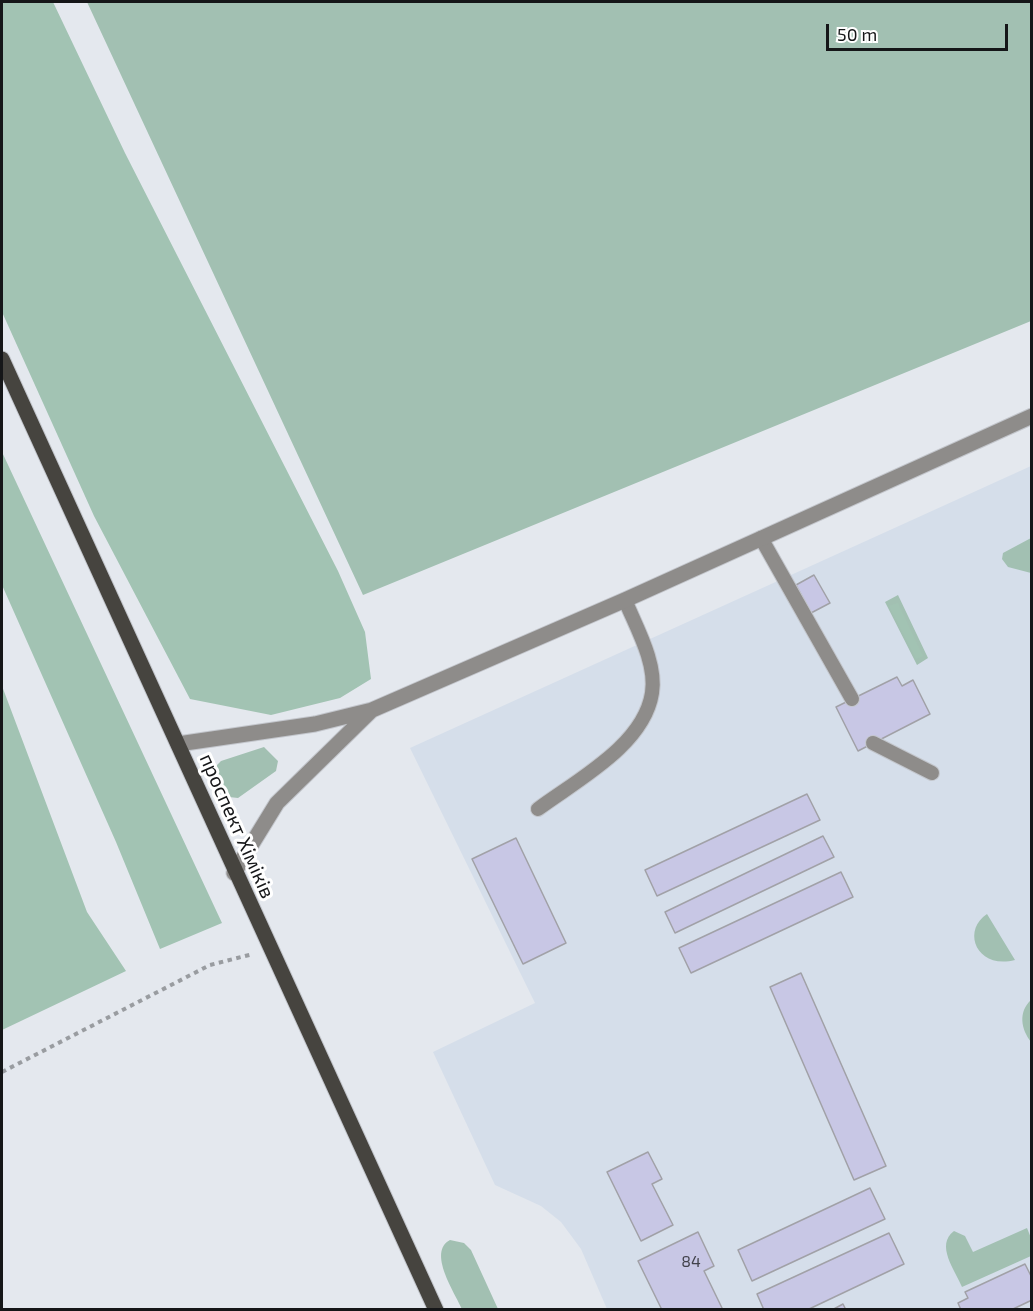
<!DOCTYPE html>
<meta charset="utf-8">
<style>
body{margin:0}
#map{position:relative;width:1033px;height:1311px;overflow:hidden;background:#e4e8ee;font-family:"Exo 2",sans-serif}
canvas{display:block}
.frame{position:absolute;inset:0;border:3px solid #151618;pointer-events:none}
.scale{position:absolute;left:826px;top:24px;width:182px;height:27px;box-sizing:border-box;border:3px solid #151618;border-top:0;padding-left:8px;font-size:18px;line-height:21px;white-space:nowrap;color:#151618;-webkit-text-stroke:4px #fff;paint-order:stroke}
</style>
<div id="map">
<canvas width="1033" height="1311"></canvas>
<div class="frame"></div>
<div class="scale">50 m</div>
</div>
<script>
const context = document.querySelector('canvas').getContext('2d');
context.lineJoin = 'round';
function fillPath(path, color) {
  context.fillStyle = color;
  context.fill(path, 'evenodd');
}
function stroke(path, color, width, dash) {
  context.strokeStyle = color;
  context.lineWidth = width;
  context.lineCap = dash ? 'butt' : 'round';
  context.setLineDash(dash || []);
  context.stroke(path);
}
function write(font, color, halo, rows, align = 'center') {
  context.font = font + ' "Exo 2",sans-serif';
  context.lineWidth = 6;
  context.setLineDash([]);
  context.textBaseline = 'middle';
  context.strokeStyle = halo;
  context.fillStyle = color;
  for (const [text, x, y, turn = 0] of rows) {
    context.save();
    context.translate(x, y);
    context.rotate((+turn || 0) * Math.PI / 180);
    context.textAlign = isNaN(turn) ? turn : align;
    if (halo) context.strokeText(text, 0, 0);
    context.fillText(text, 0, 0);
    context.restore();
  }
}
const built = new Path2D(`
 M1031,466V1309H607L581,1249L561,1222L541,1206L495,1185L433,1052L535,1003L410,748Z`);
const green = new Path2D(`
 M87,2H1031V321L363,595Z
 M1031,538V573L1008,567L1002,559L1003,553Z
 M898,595L928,658L917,665L885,602Z
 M264,747L278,761L276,771L238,798L229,797L216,777L215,767L221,761Z
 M987,914L1015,960C977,970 961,931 987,914Z
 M1031,1000V1042C1021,1029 1018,1012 1031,1000Z
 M1027,1228L1031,1238V1256L962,1287C955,1270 935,1245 954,1231L965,1236L973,1252Z
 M450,1240L464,1243L471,1250L498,1309H462C455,1293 427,1252 450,1240Z`);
const forest = new Path2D(`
 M2,2H53L125,153L338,571L365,632L371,679L340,698L271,715L190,699L94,516L2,312Z
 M2,452L222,923L160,949L116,842L2,585Z
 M898,603L923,656L916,659L889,606Z
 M2,686L87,912L126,971L2,1030Z`);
const building = new Path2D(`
 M814,575L830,603L811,613L796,585Z
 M897,677L902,686L913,680L930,714L858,751L836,707Z
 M807,794L820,820L657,896L645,870Z
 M823,836L834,857L675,933L665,912Z
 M516,838L566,943L523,964L472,859Z
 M841,872L853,897L691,973L679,948Z
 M801,973L886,1166L854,1180L770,987Z
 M648,1152L662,1179L652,1184L673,1225L641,1241L607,1172Z
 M870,1188L885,1219L752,1281L738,1250Z
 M698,1232L714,1266L704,1271L723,1310H662L638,1261Z
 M889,1233L904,1264L807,1310H764L757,1294Z
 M1025,1264L1032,1278V1300L1011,1310H961L958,1303L968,1298L965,1292Z
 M843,1304L846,1310H832Z`);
const path = new Path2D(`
 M2,1072L210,965L253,954`);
const lane = new Path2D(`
 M761,538L852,699
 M873,743L932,773
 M538,809C577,780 644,745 652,693C657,663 636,627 625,600`);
const street = new Path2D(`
 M372,710L625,600L1032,416
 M178,744L315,724L372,710L277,803L234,873`);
const primary = new Path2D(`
 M2,359L436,1310`);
const numberNames = [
 ["84",691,1262]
];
const streetNames = [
 ["проспект Хіміків",237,826,66]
];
fillPath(built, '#d5deea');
fillPath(green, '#a2c0b2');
fillPath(forest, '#a2c3b3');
fillPath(building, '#c8c7e5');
stroke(building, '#a1a1a7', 1.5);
stroke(lane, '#c3c6cc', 16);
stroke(street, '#c3c6cc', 17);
stroke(primary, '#c3c6cc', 17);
stroke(path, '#999ca0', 4, [4.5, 4.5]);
stroke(lane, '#8e8c8a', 14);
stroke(street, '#8e8c8a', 15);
stroke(primary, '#46443f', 15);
write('16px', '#42424b', null, numberNames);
write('20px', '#151618', '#fff', streetNames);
</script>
